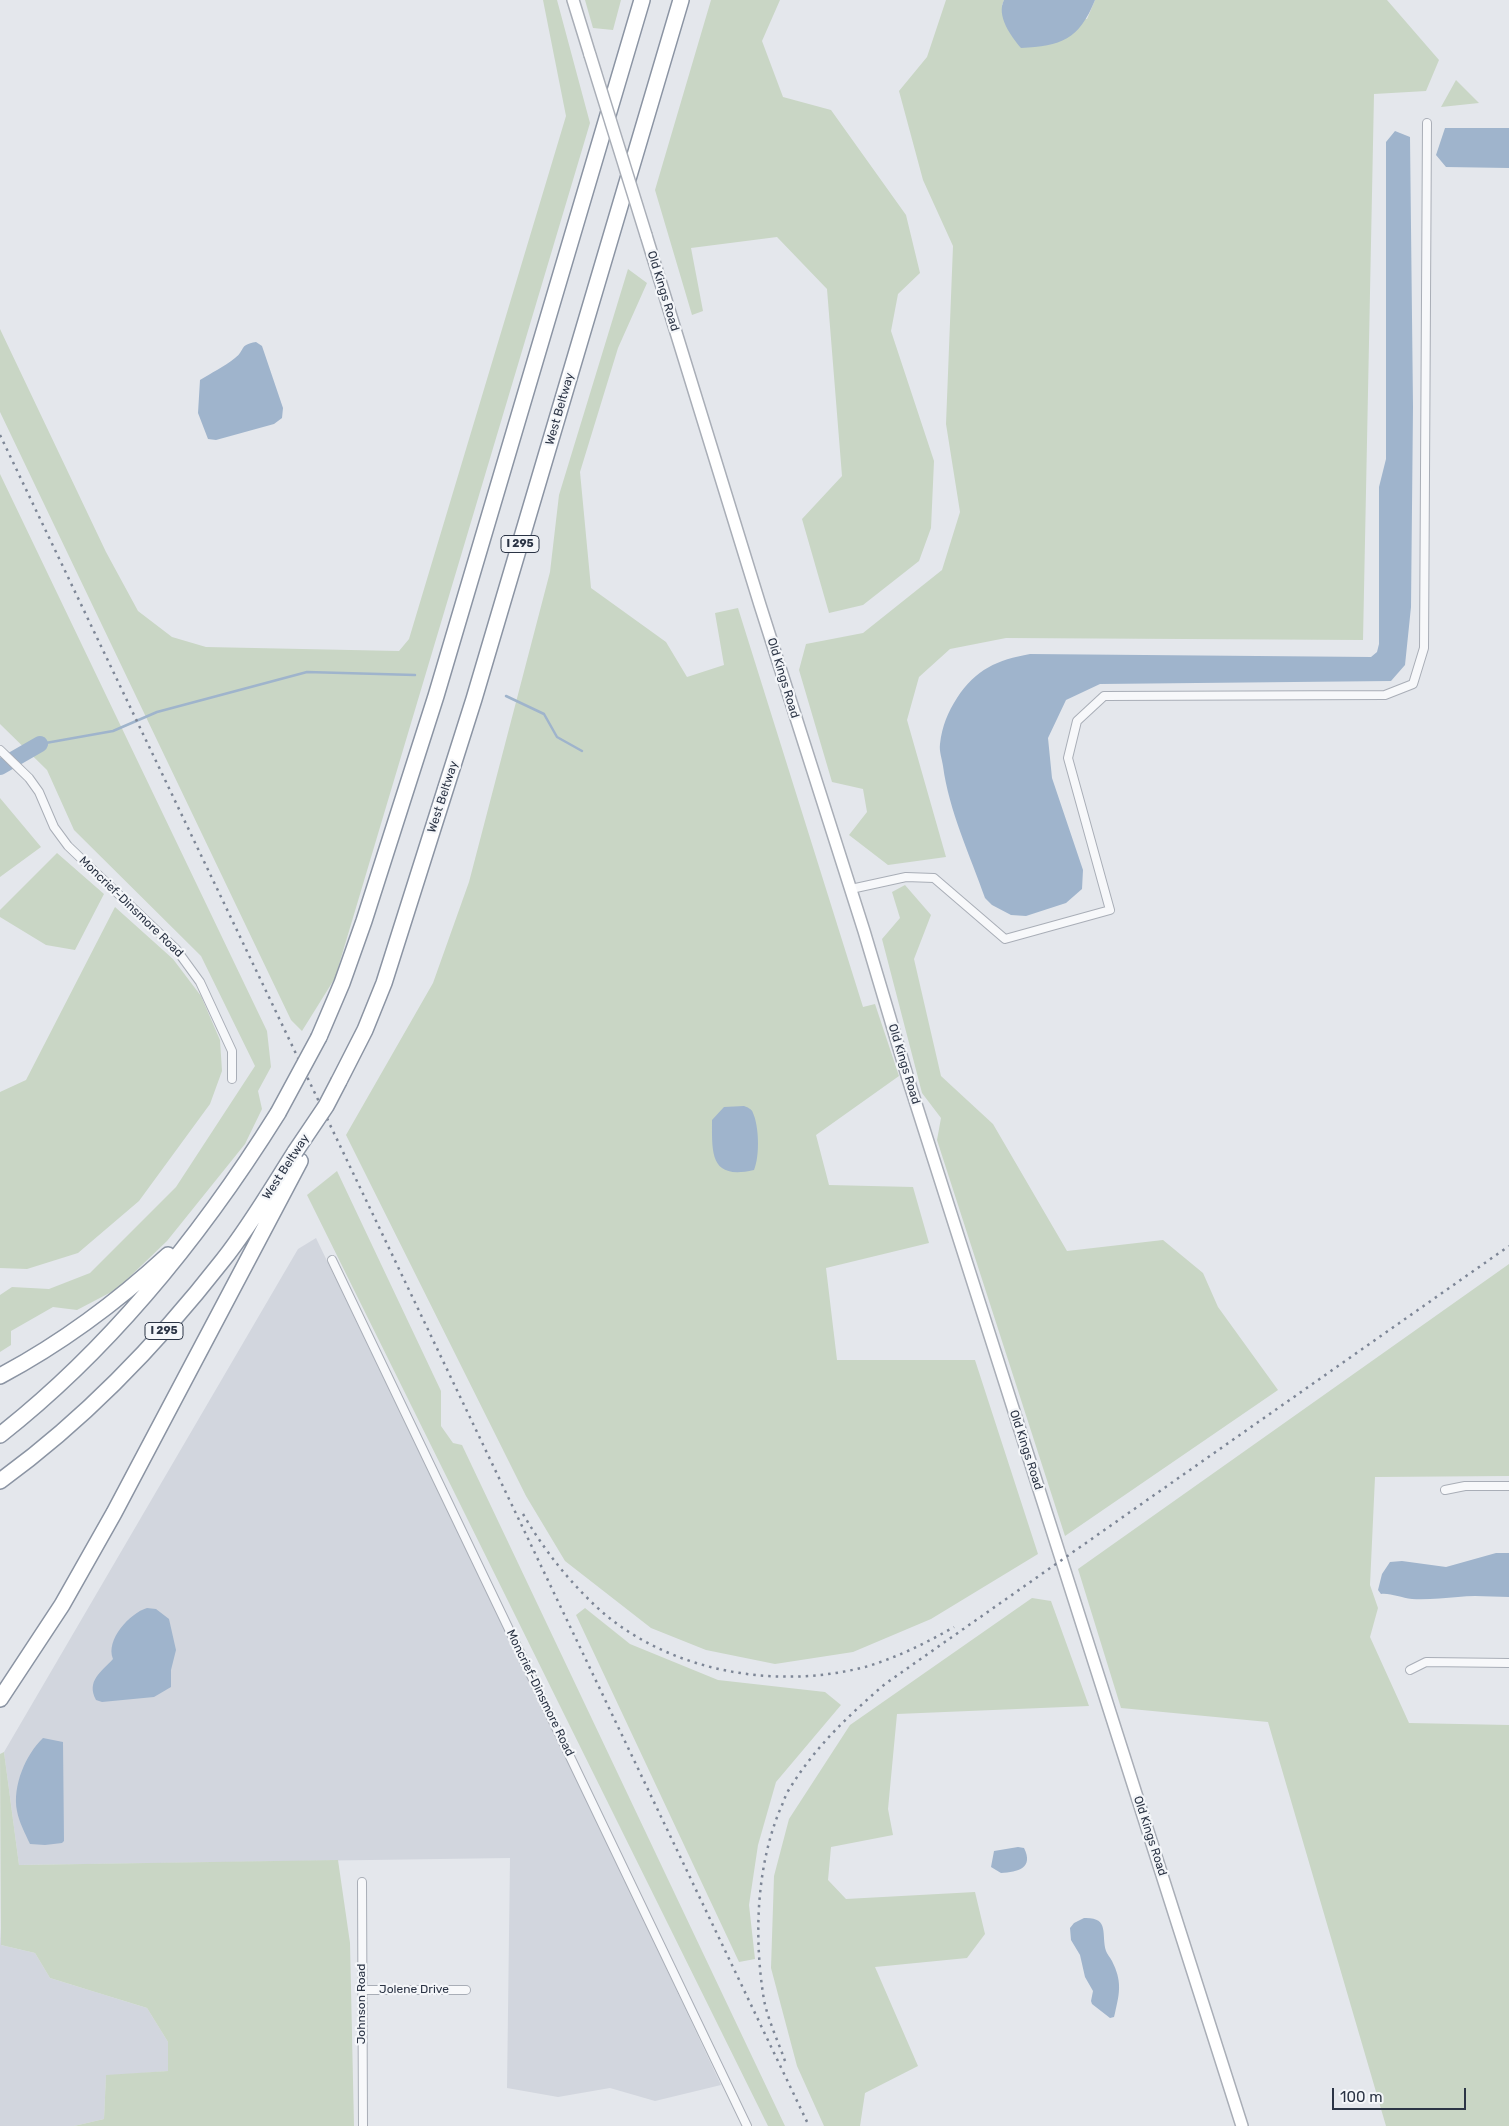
<!DOCTYPE html>
<style>
body{margin:0}
#map{position:relative;width:1509px;height:2126px;overflow:hidden;background:#e4e7ec;font-family:Rubik,sans-serif}
canvas{display:block}
.scale{position:absolute;left:1332px;top:2088px;width:134px;height:22px;box-sizing:border-box;border:2px solid #2b3445;border-top:0;padding-left:6px;font-size:15px;line-height:18px;white-space:nowrap;color:#2b3445;-webkit-text-stroke:4px #f4f6f9;paint-order:stroke}
</style>
<div id="map">
<canvas width="1509" height="2126"></canvas>
<div class="scale">100 m</div>
</div>
<script>
const context = document.querySelector('canvas').getContext('2d');
context.lineJoin = 'round';
function fillPath(path, color) {
  context.fillStyle = color;
  context.fill(path, 'evenodd');
}
function stroke(path, color, width, dash) {
  context.strokeStyle = color;
  context.lineWidth = width;
  context.lineCap = dash ? 'butt' : 'round';
  context.setLineDash(dash || []);
  context.stroke(path);
}
function write(font, color, halo, rows, align = 'center') {
  context.font = font + ' Rubik,sans-serif';
  context.lineWidth = 4.5;
  context.setLineDash([]);
  context.textBaseline = 'middle';
  context.strokeStyle = halo;
  context.fillStyle = color;
  for (const [text, x, y, turn = 0] of rows) {
    context.save();
    context.translate(x, y);
    context.rotate((+turn || 0) * Math.PI / 180);
    context.textAlign = isNaN(turn) ? turn : align;
    if (halo) context.strokeText(text, 0, 0);
    context.fillText(text, 0, 0);
    context.restore();
  }
}
const built = new Path2D(`
 M316,1238L614,1857L721,2085L655,2101L610,2088L558,2097L507,2088L510,1858L19,1865L4,1752L298,1249Z
 M0,1928L1,1945L35,1953L50,1978L147,2008L168,2042V2071L106,2076L104,2119L74,2126H0Z`);
const green = new Path2D(`
 M543,0H557L590,123L335,978L302,1031L291,1020L0,412V329L106,552L138,611L172,637L206,647L399,651L409,639L566,116Z
 M585,0H621L613,30L593,28Z
 M711,0H780L762,41L783,97L831,110L906,215L920,273L898,294L891,331L934,461L931,528L919,561L863,605L829,613L802,519L842,476L827,289L777,237L691,248L703,311L692,315L655,190Z
 M946,0H1004L1002,5L1087,19L1095,0H1387L1439,60L1426,91L1374,94L1363,640L1006,638L950,649L919,677L907,720L946,857L888,865L849,835L867,812L863,789L832,782L799,670L806,644L863,633L942,570L960,512L946,424L953,246L923,180L899,91L927,57Z
 M1456,80L1479,103L1441,107Z
 M628,269L647,283L618,348L580,472L591,588L666,642L687,677L724,665L715,613L738,608L863,1007L875,1004L899,1076L816,1135L829,1185L913,1187L929,1243L826,1268L837,1360H975L1038,1554L931,1619L853,1652L775,1664L706,1650L651,1628L565,1561L526,1496L346,1135L433,983L469,882L550,572L559,495Z
 M0,474L267,1031L271,1067L258,1091L262,1109L245,1144L167,1241L117,1289L77,1310L53,1307L11,1331V1345L0,1352V1295L12,1287L49,1289L90,1273L176,1187L255,1066L201,956L74,830L47,770L0,724Z
 M0,798L41,847L0,877Z
 M57,853L104,894L75,950L46,945L0,917V910Z
 M905,885L931,915L914,959L941,1076L993,1124L1067,1251L1163,1240L1203,1273L1218,1307L1278,1390L1065,1536L937,1140L941,1118L922,1093L882,939L900,918L892,892Z
 M115,907L173,959L201,996L220,1040L222,1071L210,1104L139,1201L78,1253L27,1269L0,1268V1092L26,1080Z
 M337,1171L441,1391V1426L453,1443L462,1445L785,2126H768L307,1195Z
 M1509,1264V1476L1375,1477L1370,1585L1378,1608L1370,1637L1409,1723L1509,1725V2126H1386L1268,1722L1121,1708L1078,1569Z
 M1032,1598L1051,1601L1089,1706L897,1714L888,1809L893,1835L831,1847L828,1880L846,1899L975,1892L985,1934L967,1958L875,1967L918,2066L865,2093L860,2126H824L797,2066L771,1968L774,1876L789,1819L850,1725Z
 M585,1608L630,1644L718,1680L825,1692L841,1705L776,1782L758,1845L749,1905L755,1959L739,1962L576,1615Z
 M4,1752L19,1865L338,1860L350,1943L354,2126H74L104,2119L106,2075L168,2071V2042L147,2008L50,1978L35,1953L1,1945L0,1754Z`);
const water = new Path2D(`
 M1004,0H1095C1079,40 1061,46 1021,48C1011,36 996,16 1004,0Z
 M1445,128H1509V168L1446,167L1436,155Z
 M1395,131L1410,137L1413,407L1411,607L1405,665L1391,681L1100,684L1066,700L1048,738L1052,778L1083,870L1082,889L1066,903L1026,916L1011,915L992,905L985,898C970,855 949,811 943,766C942,759 939,751 940,744C942,726 948,712 957,698C976,669 997,660 1030,654L1371,657L1377,652L1379,644V487L1386,459V142Z
 M256,342L262,346L283,408L282,418L274,424L216,440L208,439L198,413L200,380C211,373 224,367 235,358C246,350 238,345 256,342Z
 M744,1106C747,1107 752,1109 753,1113C759,1126 760,1156 754,1170C710,1180 712,1154 712,1120L724,1107Z
 M1496,1553H1509V1597C1492,1597 1475,1595 1458,1597C1443,1598 1427,1600 1412,1599C1401,1598 1391,1593 1381,1594L1378,1590L1382,1574L1390,1562L1402,1561L1446,1567Z
 M147,1608L156,1609L169,1619L176,1650L171,1670V1687L154,1697L102,1702L96,1700C86,1681 101,1672 113,1659C105,1640 130,1613 147,1608Z
 M43,1738L63,1742L64,1841L62,1843L45,1845L30,1844C25,1833 19,1822 17,1811C12,1786 26,1754 43,1738Z
 M1018,1847L1024,1848C1034,1868 1018,1872 1001,1873L991,1867L994,1851Z
 M1084,1918C1110,1917 1101,1934 1106,1951C1107,1954 1110,1957 1112,1961C1122,1981 1120,1992 1115,2013L1114,2017L1110,2018L1092,2004L1091,2001L1093,1991L1085,1977L1080,1955L1071,1940L1070,1928L1074,1923Z`);
const stream = new Path2D(`
 M506,696L544,714L557,737L582,751
 M40,744L113,731L157,712L307,672L415,675`);
const river = new Path2D(`
 M0,767L40,744`);
const street = new Path2D(`
 M0,750L29,778L39,792L54,827L68,846L176,949L200,982L232,1051V1079
 M851,889L906,877L934,878L1005,939L1110,910L1068,758L1077,721L1104,696L1385,695L1413,684L1424,648L1427,123
 M332,1260L747,2126
 M1445,1490L1465,1486H1509
 M1410,1670L1426,1662L1509,1663
 M362,1882L363,2126
 M362,1990H466`);
const secondary = new Path2D(`
 M573,0L590,55
 M646,235L760,605L864,931L909,1082L1242,2126`);
const highway = new Path2D(`
 M319,1037L342,983L364,921L436,696L642,0
 M339,1081L365,1030L384,983L474,699L681,0
 M0,1376C62,1343 117,1302 168,1255
 M0,1435C112,1347 203,1233 278,1113
 M0,1481C84,1420 159,1342 223,1260C250,1226 272,1188 295,1152
 M0,1699L62,1605L114,1513L300,1161`);
const rail = new Path2D(`
 M0,435L809,2126
 M523,1514C544,1550 570,1583 601,1611C671,1672 776,1690 865,1667C896,1658 926,1643 954,1627
 M785,2061C778,2041 768,2020 764,2000C754,1939 756,1870 779,1812C783,1804 785,1795 790,1788C815,1747 849,1715 885,1684L1509,1246`);
const secondaryBridge = new Path2D(`
 M590,55L646,235`);
const highwayBridge = new Path2D(`
 M278,1113L319,1037
 M295,1152L326,1106L339,1081`);
const shields = [
 [520,544,38],
 [164,1331,38]
];
const shieldNames = [
 ["I 295",520,544],
 ["I 295",164,1331]
];
const streetNames = [
 ["Old Kings Road",663,291,73],
 ["West Beltway",560,409,-74],
 ["Old Kings Road",783,678,73],
 ["West Beltway",443,797,-72],
 ["Moncrief-Dinsmore Road",131,907,44],
 ["Old Kings Road",904,1064,73],
 ["West Beltway",286,1167,-57],
 ["Old Kings Road",1026,1450,72],
 ["Moncrief-Dinsmore Road",540,1693,64],
 ["Old Kings Road",1150,1836,72],
 ["Jolene Drive",414,1990],
 ["Johnson Road",362,2004,-90]
];
fillPath(built, '#d2d6de');
fillPath(green, '#c9d6c5');
fillPath(water, '#9fb4cc');
stroke(stream, '#9fb4cc', 2.5);
stroke(river, '#9fb4cc', 16);
stroke(street, '#a9aeb7', 10);
stroke(secondary, '#a9aeb7', 14);
stroke(highway, '#8b94a3', 18);
stroke(street, '#f7f8fa', 8);
stroke(secondary, '#fff', 11);
stroke(highway, '#fff', 15);
stroke(rail, '#7d8696', 2.5, [2.5, 5]);
stroke(secondaryBridge, '#a9aeb7', 14, []);
stroke(highwayBridge, '#8b94a3', 18, []);
stroke(secondaryBridge, '#fff', 11);
stroke(highwayBridge, '#fff', 15);
for (const [x, y, w] of shields) {
  const box = new Path2D();
  box.roundRect(x - w / 2, y - 8.5, w, 17, 4);
  context.fillStyle = '#f4f6f9';
  context.fill(box);
  stroke(box, '#2b3445', 1);
}
write('bold 11px', '#2b3445', null, shieldNames);
write('12px', '#2b3445', '#f4f6f9', streetNames);
</script>
